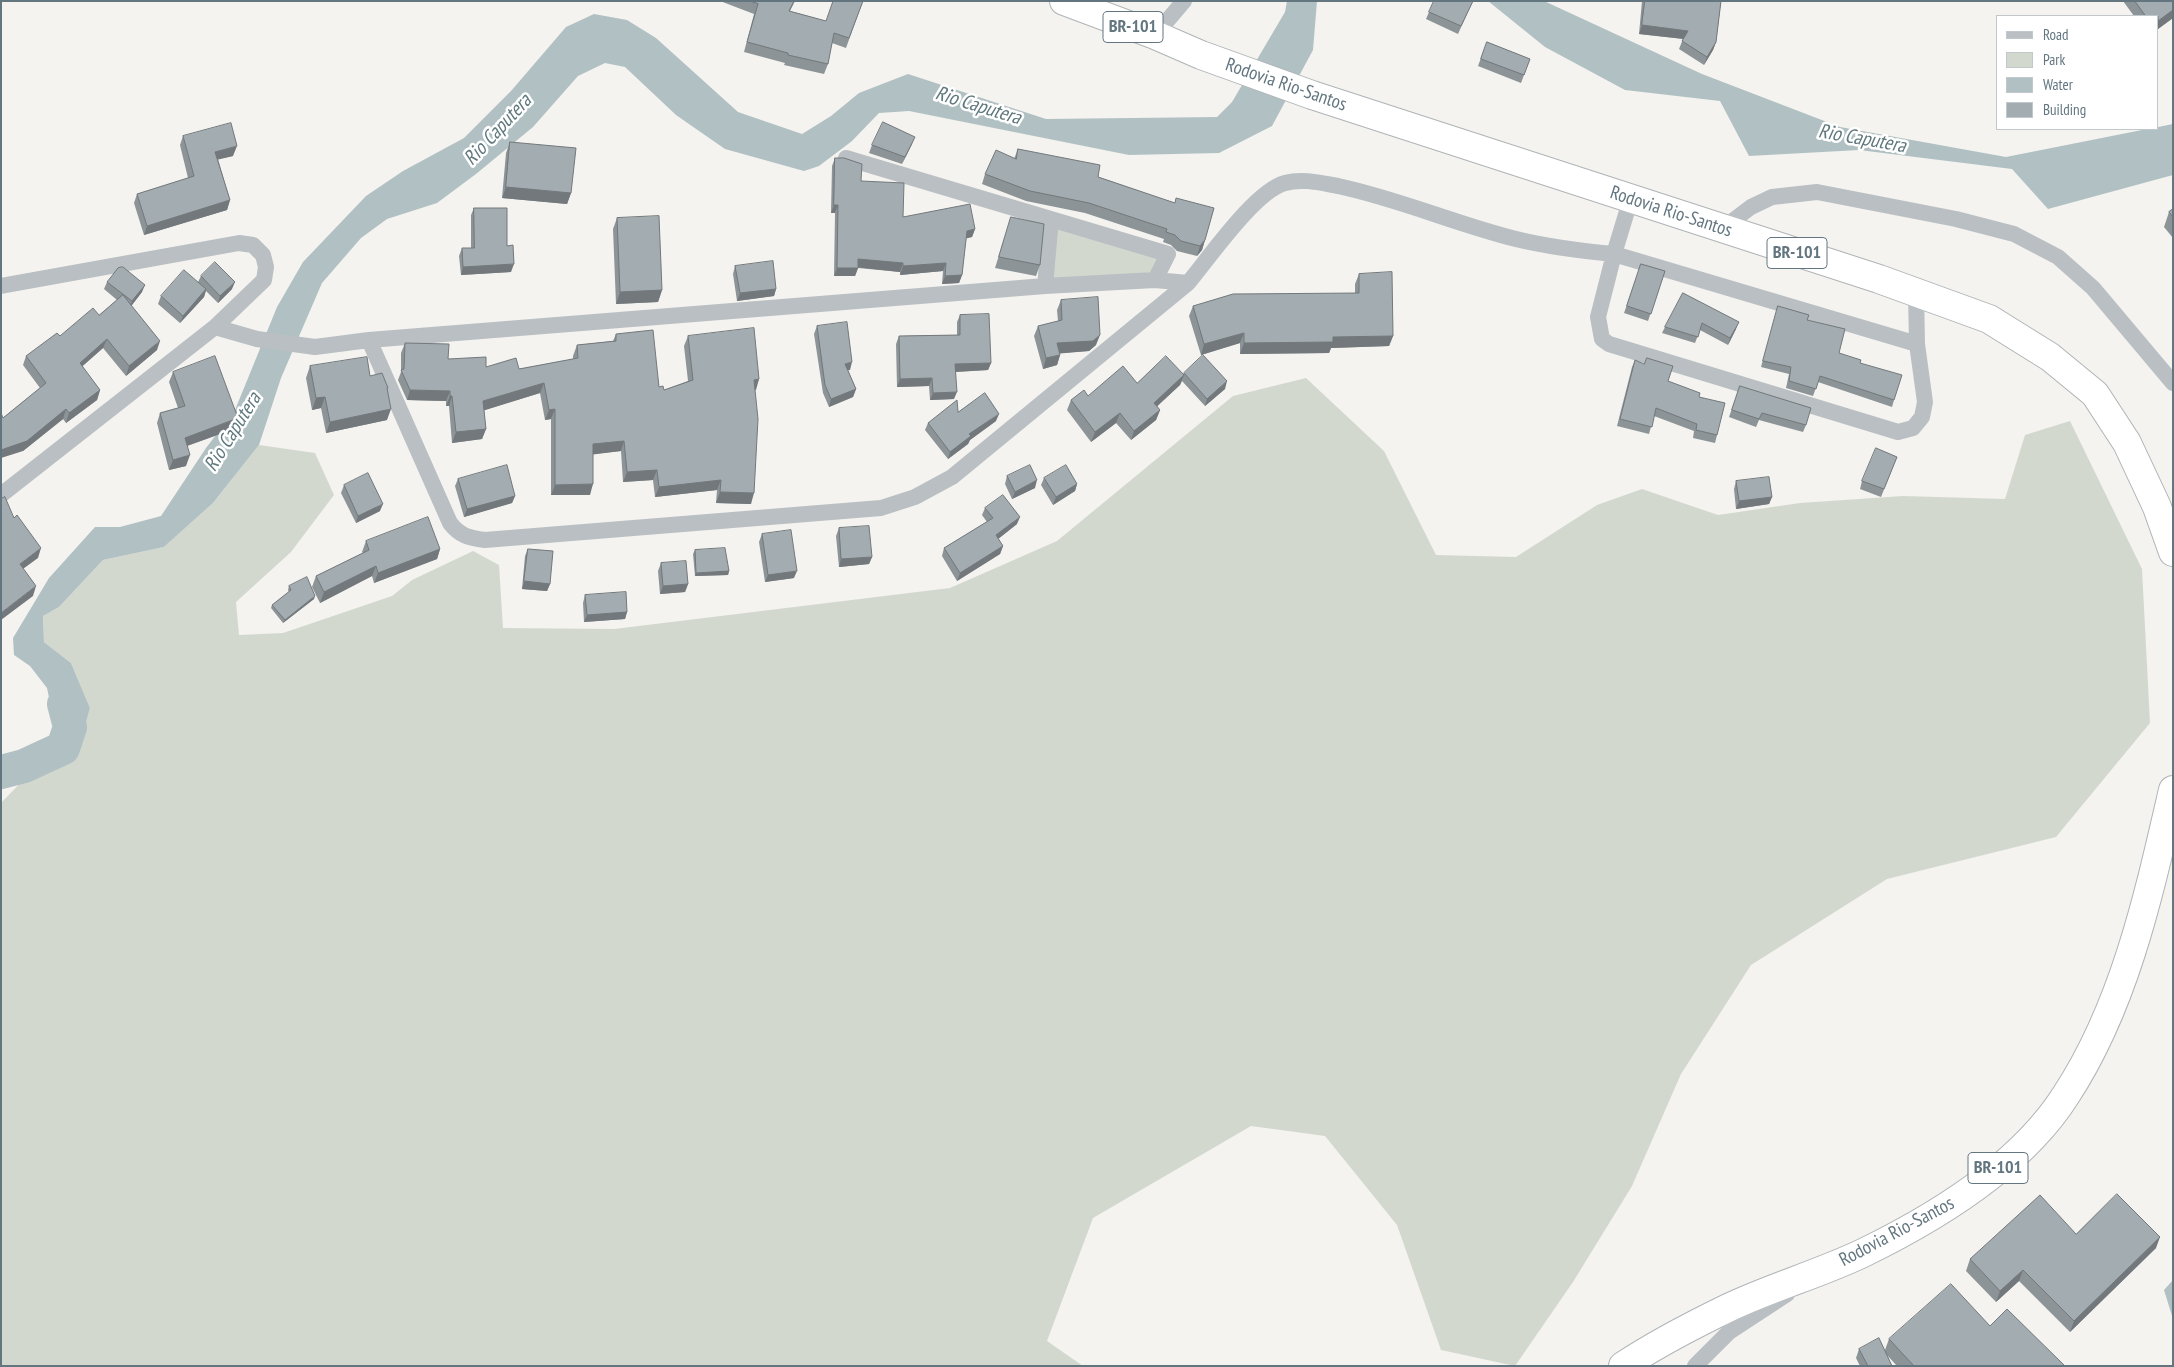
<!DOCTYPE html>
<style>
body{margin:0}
#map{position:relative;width:2174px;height:1367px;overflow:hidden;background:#f4f3ef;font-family:"PT Sans Narrow",sans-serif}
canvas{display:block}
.frame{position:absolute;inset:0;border:2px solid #637680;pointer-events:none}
.legend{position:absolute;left:1996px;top:15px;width:162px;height:115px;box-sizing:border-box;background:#fff;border:1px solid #c1c8cc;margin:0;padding:6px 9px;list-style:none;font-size:15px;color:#637680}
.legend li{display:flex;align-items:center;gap:10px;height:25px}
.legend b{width:25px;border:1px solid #c1c8cc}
</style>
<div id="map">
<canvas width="2174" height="1367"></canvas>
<div class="frame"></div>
<ul class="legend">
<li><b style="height:6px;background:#b9bfc2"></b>Road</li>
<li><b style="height:14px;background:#d3d8cf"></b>Park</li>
<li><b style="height:14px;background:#b1c0c3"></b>Water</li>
<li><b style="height:14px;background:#a3acb0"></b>Building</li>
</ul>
</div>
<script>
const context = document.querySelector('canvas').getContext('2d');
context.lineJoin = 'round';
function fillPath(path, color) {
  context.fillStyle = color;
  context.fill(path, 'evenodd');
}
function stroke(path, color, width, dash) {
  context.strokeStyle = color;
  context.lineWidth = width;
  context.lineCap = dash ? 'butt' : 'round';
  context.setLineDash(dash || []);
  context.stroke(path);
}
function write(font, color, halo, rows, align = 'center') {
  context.font = font + ' "PT Sans Narrow",sans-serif';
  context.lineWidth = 5;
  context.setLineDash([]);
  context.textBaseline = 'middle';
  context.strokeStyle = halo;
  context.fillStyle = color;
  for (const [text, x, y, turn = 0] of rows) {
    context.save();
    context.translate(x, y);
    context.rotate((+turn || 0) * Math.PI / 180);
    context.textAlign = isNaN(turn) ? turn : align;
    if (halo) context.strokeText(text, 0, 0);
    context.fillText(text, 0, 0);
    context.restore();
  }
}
const green = new Path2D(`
 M1055,225L1162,256L1153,277L1049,280Z
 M1306,378L1384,451L1436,555L1516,557L1597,505L1642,489L1718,515L1800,503L1903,496L2005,499L2025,435L2070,421L2142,569L2150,723L2056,837L1887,879L1751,965L1681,1074L1632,1186L1573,1282L1515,1366L1441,1350L1397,1225L1325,1136L1251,1126L1093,1218L1047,1341L1083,1366H1V803L30,773L79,748L90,708L71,663L44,642L43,616L59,607L103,560L164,547L213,503L259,445L315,453L334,495L291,552L236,602L239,635L283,633L392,596L412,580L473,551L499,565L503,628L614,629L950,588L1057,541L1233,396Z`);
const water = new Path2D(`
 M1287,1H1317L1313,50L1272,126L1219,153L1129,155L909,111L879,113L852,141L819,166L804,171L725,149L676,115L625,67L605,63L578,76L533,127L476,174L437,203L387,219L361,238L322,283L281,378L259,445L213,503L164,547L103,560L59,607L43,616L44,642L71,663L90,708L79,748H63V719L50,702L47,688L30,666L14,655L13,638L49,578L95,527H120L161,516L206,448L235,410L277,307L303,262L366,196L403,171L464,138L511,91L566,27L594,14L627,20L656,38L738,112L802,134L831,116L859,93L908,74L1046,119L1217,117L1232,102L1285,12Z
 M1488,1H1544L1702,74L1840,127L2006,157L2147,129H2158V127L2173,124V175L2048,209L2012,169L1859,150L1749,156L1720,101L1625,90L1545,47Z
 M2173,1280V1319L2164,1290Z`);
const river = new Path2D(`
 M1,772L24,766L63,748L70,727L64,704`);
const street = new Path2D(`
 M1155,35L1184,1
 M846,158L1168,254L1155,280
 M1722,229L1751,207L1772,197L1817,192L1956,219L2014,234L2058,257L2093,288L2173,383
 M1,286L239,243L253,245L263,255L266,267L264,280L215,327
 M1045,286L1051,219
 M1916,292L1917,344L1925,402L1922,417L1913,428L1898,432L1609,344L1602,339L1598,317L1614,254L1917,344
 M369,340L450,523C460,536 469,538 485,540L881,508L915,497L952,477L1188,283
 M1,495L215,327L257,339L315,347L369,340L1045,286L1155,280L1188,283C1209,258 1255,191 1285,183C1302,178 1321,183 1338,186C1399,199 1456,224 1516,239C1549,247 1581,251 1614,254L1631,198
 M1695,1366L1729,1332L1787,1294`);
const highway = new Path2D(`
 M1064,1L1155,35L1201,55L1312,95L1879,279L1989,319L2050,357L2095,394L2127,443L2157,507L2173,552
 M1623,1366C1656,1344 1693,1325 1728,1308C1772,1287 1819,1274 1863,1253C1937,1217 2021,1166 2066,1095C2125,1005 2149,894 2173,790`);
const wall = new Path2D(`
 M720,1H795L790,11L826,21L863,1L846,48L832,43L828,64L824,74L784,65L785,63L744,52L754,14Z
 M1473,1L1458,34L1426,19L1429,12Z
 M1642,1H1721L1716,42L1713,50L1704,65L1679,49L1683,39L1639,34Z
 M2123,1H2173V18L2158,29V16H2134Z
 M1487,42L1530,59L1521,83L1478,66Z
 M183,136L233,156L218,159L230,200L227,210L144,235L134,203L137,194L188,178L180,145Z
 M510,142L571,193L567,204L502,198L506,153Z
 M912,144L902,164L869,153L872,145Z
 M1018,149L1174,203L1214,208L1202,250L1197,256L1177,251L1171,245L1163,242L1164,239L1085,213L1026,201L982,184L985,174L1014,159Z
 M835,158L903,217L975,229L972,237L966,238L962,275L959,283L942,284L943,271L900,275V272L858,268L855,276H834L835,213H831L832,166Z
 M474,208L507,246L511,272L461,275L459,256L462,248H471V215Z
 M2173,209V238L2164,227L2169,212Z
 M1011,217L1040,265L1036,276L995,268Z
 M617,218L662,290L658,302L616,304L613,229Z
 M1641,264L1665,271L1648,321L1624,313Z
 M735,266L776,289L774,296L737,301L733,274Z
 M1359,274L1393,336L1389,346L1331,348L1329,353L1240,354V343L1201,355L1189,316L1193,306L1355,293V284Z
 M201,276L232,289L218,303L206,291L204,297L180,323L158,304L161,296L198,282Z
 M107,282L142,292L131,306L157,350L126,376L103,348L82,366L100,390L97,400L66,423L63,419L23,451L3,418L40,388L23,365L26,356L99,315L117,300L104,289Z
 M1683,293L1736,329L1728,345L1700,330L1695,343L1662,333L1665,327Z
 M1061,300L1096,345L1089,351L1060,353V355L1057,365L1043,369L1034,336L1038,326L1058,321L1057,310Z
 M1778,306L1807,320L1839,353L1860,363L1894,400L1892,407L1818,382L1813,396L1786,388L1789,374L1761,367Z
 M960,315L991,363L988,370L956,372L954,399L930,400L929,386L897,387L896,344L899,336L957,335V322Z
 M817,326L850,370H848L856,389L853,397L829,407L823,393L814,334Z
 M616,334L659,387L664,390L688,381L684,346L688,336L759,379L755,390L751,504L716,503L717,490L655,497L653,480L623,482L621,451L593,454L590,495H551V419L545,420L540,393L484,410L486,429L482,439L452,443L449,406H446V401L407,400L398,380L401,372V353L405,343L448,359L486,367L519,369L573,359V356L577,345L613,341Z
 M1635,360L1668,381L1699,397L1717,435L1715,443L1693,438L1694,431L1654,416L1649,434L1617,426L1632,367Z
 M310,366L370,376L387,391V420L326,433L321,408L312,410L306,378Z
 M173,372L234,429L187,446L186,466L169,470L157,423L160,413L178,408L169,382Z
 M1184,373L1225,389L1205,406L1182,381L1180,385L1157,406L1160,410L1156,420L1131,440L1116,423L1091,442L1067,410L1071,400L1137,383L1183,374Z
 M1740,386L1806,425L1803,432L1759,420L1756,427L1729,417Z
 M958,412L996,421L970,440L968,444L948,459L925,430L928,423Z
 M1897,457L1881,497L1860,489L1862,481Z
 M1007,476L1035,488L1012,499L1005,484Z
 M1044,478L1077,484L1075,491L1053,505L1041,485Z
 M458,479L515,496L512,503L464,517L455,486Z
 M1736,481L1772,497L1769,504L1736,509L1734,489Z
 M344,485L380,511L356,523L341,493Z
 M985,508L1017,524L998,539L1003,546L1000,554L957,581L942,556L944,548L987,522L982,515Z
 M839,528L872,557L869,564L839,567L836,536Z
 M762,534L794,578L765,582L759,542Z
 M366,541L440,549L437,559L374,583L372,576L320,603L312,587L316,576L363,553L362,552Z
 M528,549L550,584L547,591L522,589L525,556Z
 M695,550L729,571L728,575L695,576L693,554Z
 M661,563L688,584L685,592L660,594L658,571Z
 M289,586L314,599L283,623L271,608L272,605L289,592L288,590Z
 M585,595L627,612L625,619L584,622L583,603Z
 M2076,1234L2156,1248L2070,1332L2019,1281L1996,1302L1966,1271L1970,1259Z
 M1990,1326L2065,1366H1897L1887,1355L1892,1366H1860L1856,1358L1859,1349L1885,1350L1889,1339Z`);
const shadedWall = new Path2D(`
 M2173,10V18L2158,29V21Z
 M1642,25L1688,31L1685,39L1639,34Z
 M1716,42L1713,50L1704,65L1707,57Z
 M915,137L912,144L902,164L905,157Z
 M237,146L233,156L212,161L215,152Z
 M506,187L571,193L567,204L502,198Z
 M230,200L227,210L144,235L147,226Z
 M834,205H838L835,213H831Z
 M975,229L972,237L964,239L967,231Z
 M1205,240L1202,250L1197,256L1200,246Z
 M858,259L903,263L900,272L855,267Z
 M946,263L943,271L900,275L903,266Z
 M514,264L511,272L461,275L463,267Z
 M837,268H858L855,276H834Z
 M962,275L959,283L942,284L945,276Z
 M235,282L232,289L218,303L220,296Z
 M145,285L142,292L129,309L132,301Z
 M206,289L204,297L180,323L183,316Z
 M776,289L774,296L737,301L740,293Z
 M662,290L658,302L616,304L620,292Z
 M1739,322L1736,329L1728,345L1730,338Z
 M1244,333L1240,343L1201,355L1204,344Z
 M1100,335L1096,345L1089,351L1054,354L1057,343Z
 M1393,336L1389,346L1331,348L1329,353L1240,354L1244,343L1333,337Z
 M107,339L103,348L76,372L80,363Z
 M160,341L157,350L126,376L129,366Z
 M1060,355L1057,365L1043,369L1046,358Z
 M852,362L850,370L842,371L845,364Z
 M991,363L988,370L953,372L955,364Z
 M1184,375L1180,385L1150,413L1154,403Z
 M932,378L929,386L897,387L900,379Z
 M759,379L756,390H750L754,380Z
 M1227,381L1225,389L1205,406L1207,399Z
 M544,383L540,393L479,412L483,401Z
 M856,389L853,397L829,407L831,399Z
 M100,390L97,400L66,423L69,413Z
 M410,390L450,391L446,401L407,400Z
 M957,392L954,399L930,400L933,393Z
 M450,396H452L449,406H446Z
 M325,397L321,408L312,410L316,398Z
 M66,409L63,419L23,451L1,458V450Z
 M391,409L387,420L326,433L330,422Z
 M555,409L551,419L545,420L549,410Z
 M1160,410L1156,420L1131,440L1134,431Z
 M1120,413L1116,423L1091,442L1095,432Z
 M999,414L996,421L970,440L968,444L948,459L950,452L969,434Z
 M238,418L234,429L181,448L185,438Z
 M486,429L482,439L452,443L456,432Z
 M624,441L621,451L589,455L593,444Z
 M190,455L186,466L169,470L173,460Z
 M657,470L653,480L623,482L627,472Z
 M721,480L717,490L655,497L659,487Z
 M1037,480L1035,488L1012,499L1015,492Z
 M593,484L590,495H551L555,485Z
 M1077,484L1075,491L1053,505L1056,497Z
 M720,492L754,493L751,504L716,503Z
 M515,496L512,503L464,517L467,509Z
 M1772,497L1769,504L1736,509L1739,501Z
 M383,504L380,511L356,523L358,516Z
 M1020,517L1017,524L993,543L996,535Z
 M1003,546L1000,554L957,581L960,573Z
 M41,548L38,558L16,574L20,564Z
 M440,549L437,559L374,583L378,573Z
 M872,557L869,564L839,567L841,559Z
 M376,566L372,576L320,603L324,592Z
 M729,571L728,575L695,576L696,573Z
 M797,571L794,578L765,582L768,575Z
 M524,581L550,584L547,591L522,589Z
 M688,584L685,592L660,594L663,586Z
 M36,586L33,596L1,620V613Z
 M315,596L314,599L283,623L285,620Z
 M627,612L625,619L584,622L587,615Z
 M2160,1237L2156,1248L2070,1332L2074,1321Z
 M2023,1270L2019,1281L1996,1302L2000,1291Z`);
const building = new Path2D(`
 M750,1H794L789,11L826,21L833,1H863L849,38L834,33L828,64L788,55V53L747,42L758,4Z
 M1434,1H1473L1461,26L1429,12Z
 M1645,1H1721L1716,42L1707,57L1682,41L1688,31L1642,25Z
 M2135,1H2173V10L2158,21V16H2146Z
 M1487,42L1530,59L1524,75L1481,59Z
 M883,122L915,137L905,157L872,145Z
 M231,123L237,146L215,152L230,200L147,226L137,194L194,176L183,136Z
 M510,142L576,148L571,193L506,187Z
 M1018,149L1100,165L1098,177L1175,203L1176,198L1214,208L1205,240L1200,246L1181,241L1175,235L1166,232L1167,229L1089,203L1030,191L985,174L996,150L1016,159Z
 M835,158H844L862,164L861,181L904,183L903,217L970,204L975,229L967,231L962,275L945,276L946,263L903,266V263L858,259V268H837L838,205H834Z
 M474,208H507V246L513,245L514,264L463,267L462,248H474Z
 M2173,209V217L2169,212Z
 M659,216L662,290L620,292L617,218Z
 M1011,217L1044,224L1040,265L999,257Z
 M773,261L776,289L740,293L735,266Z
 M215,262L235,282L220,296L201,276Z
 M1641,264L1665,271L1651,314L1627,306Z
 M123,267L145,285L132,301L107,282L118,268Z
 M184,270L206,289L183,316L161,296Z
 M1392,272L1393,336L1333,337V342L1244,343V333L1204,344L1193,306L1233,294L1359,293V274Z
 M1683,293L1739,322L1730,338L1702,323L1698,337L1665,327Z
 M123,295L160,341L129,366L107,339L80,363L100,390L69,413L66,409L27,441L1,450V413L3,418L46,383L26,356L57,333L60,336L93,308L99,315Z
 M1098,297L1100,335L1093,341L1057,343L1060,355L1046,358L1038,326L1062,320L1061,300Z
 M1778,306L1809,315L1807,320L1845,329L1839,353L1861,360L1860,363L1902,375L1894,400L1820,376L1816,389L1789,381L1791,367L1763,361Z
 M989,314L991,363L955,364L957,392L933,393L932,378L900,379L899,336L960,335V315Z
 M847,322L852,362L845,364L856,389L831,399L825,385L817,326Z
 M754,328L759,379L754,380L758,419L754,493L720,492L721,480L659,487L657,470L627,472L624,441L593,444V484L555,485V409L549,410L544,383L483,401L486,429L456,432L452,396H450V391L410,390L401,370L404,369L405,343L449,344L448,359L486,357V367L516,358L519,369L578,358L577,345L616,341V334L653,330L659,387L663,386L664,390L693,380L688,336Z
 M1203,355L1227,381L1207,399L1184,373Z
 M215,356L238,418L185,438L190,455L173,460L160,413L185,406L173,372Z
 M1166,356L1184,375L1154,403L1160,410L1134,431L1120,413L1095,432L1071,400L1084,390L1088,396L1123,366L1137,383Z
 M367,357L370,376L382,373L388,388H387L391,409L330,422L325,397L316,398L310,366Z
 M1647,358L1673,366L1668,381L1700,393L1699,397L1725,403L1717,435L1696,430L1697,424L1656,408L1652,427L1620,419L1635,360L1644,364Z
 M1740,386L1811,408L1806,425L1762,413L1759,419L1732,410Z
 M985,393L999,414L969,434L971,436L950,452L928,423L957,400L958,412Z
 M1876,448L1897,457L1884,489L1862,481Z
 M507,465L515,496L467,509L458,479Z
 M1030,465L1037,480L1015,492L1007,476Z
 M1066,465L1077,484L1056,497L1044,478Z
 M368,473L383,504L358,516L344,485Z
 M1769,477L1772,497L1739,501L1736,481Z
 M1003,495L1020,517L996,535L1003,546L960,573L944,548L993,518L985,508Z
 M5,497L14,518L17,515L41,548L20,564L36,586L1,613V499Z
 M428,517L440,549L378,573L376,566L324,592L316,576L369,550L366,541Z
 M869,526L872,557L841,559L839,528Z
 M791,530L797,571L768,575L762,534Z
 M725,548L729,571L696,573L695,550Z
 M528,549L553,551L550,584L524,581Z
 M686,561L688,584L663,586L661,563Z
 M307,577L315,596L285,620L272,605L291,590L289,586Z
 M626,592L627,612L587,615L585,595Z
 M2117,1194L2160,1237L2074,1321L2023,1270L2000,1291L1970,1259L2040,1195L2076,1234Z
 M1951,1284L1990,1326L2007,1309L2065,1366H1914L1889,1339Z
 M1879,1338L1892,1366H1868L1859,1349Z`);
const shields = [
 [1133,27,60],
 [1797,253,60],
 [1998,1168,60]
];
const shieldNames = [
 ["BR-101",1133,27],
 ["BR-101",1797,253],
 ["BR-101",1998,1168]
];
const streetNames = [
 ["Rodovia Rio-Santos",1286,85,19],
 ["Rodovia Rio-Santos",1671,212,18],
 ["Rodovia Rio-Santos",1897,1232,-28]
];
const waterNames = [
 ["Rio Caputera",978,106,17],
 ["Rio Caputera",498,130,-47],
 ["Rio Caputera",1862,139,10],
 ["Rio Caputera",233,432,-58]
];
fillPath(green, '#d3d8cf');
fillPath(water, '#b1c0c3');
stroke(river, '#b1c0c3', 34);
stroke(highway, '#afb4b6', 30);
stroke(street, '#b9bfc2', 16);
stroke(highway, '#fff', 28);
fillPath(wall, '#8c9497');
fillPath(shadedWall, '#72787b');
fillPath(building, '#a3acb0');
stroke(building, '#72787b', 1);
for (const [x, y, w] of shields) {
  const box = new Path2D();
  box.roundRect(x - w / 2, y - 15.5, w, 31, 4);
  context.fillStyle = '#fff';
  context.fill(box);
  stroke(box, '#637680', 1);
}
write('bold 18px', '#637680', null, shieldNames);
write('19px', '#637680', '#fff', streetNames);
write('italic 20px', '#5f787d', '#fff', waterNames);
</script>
